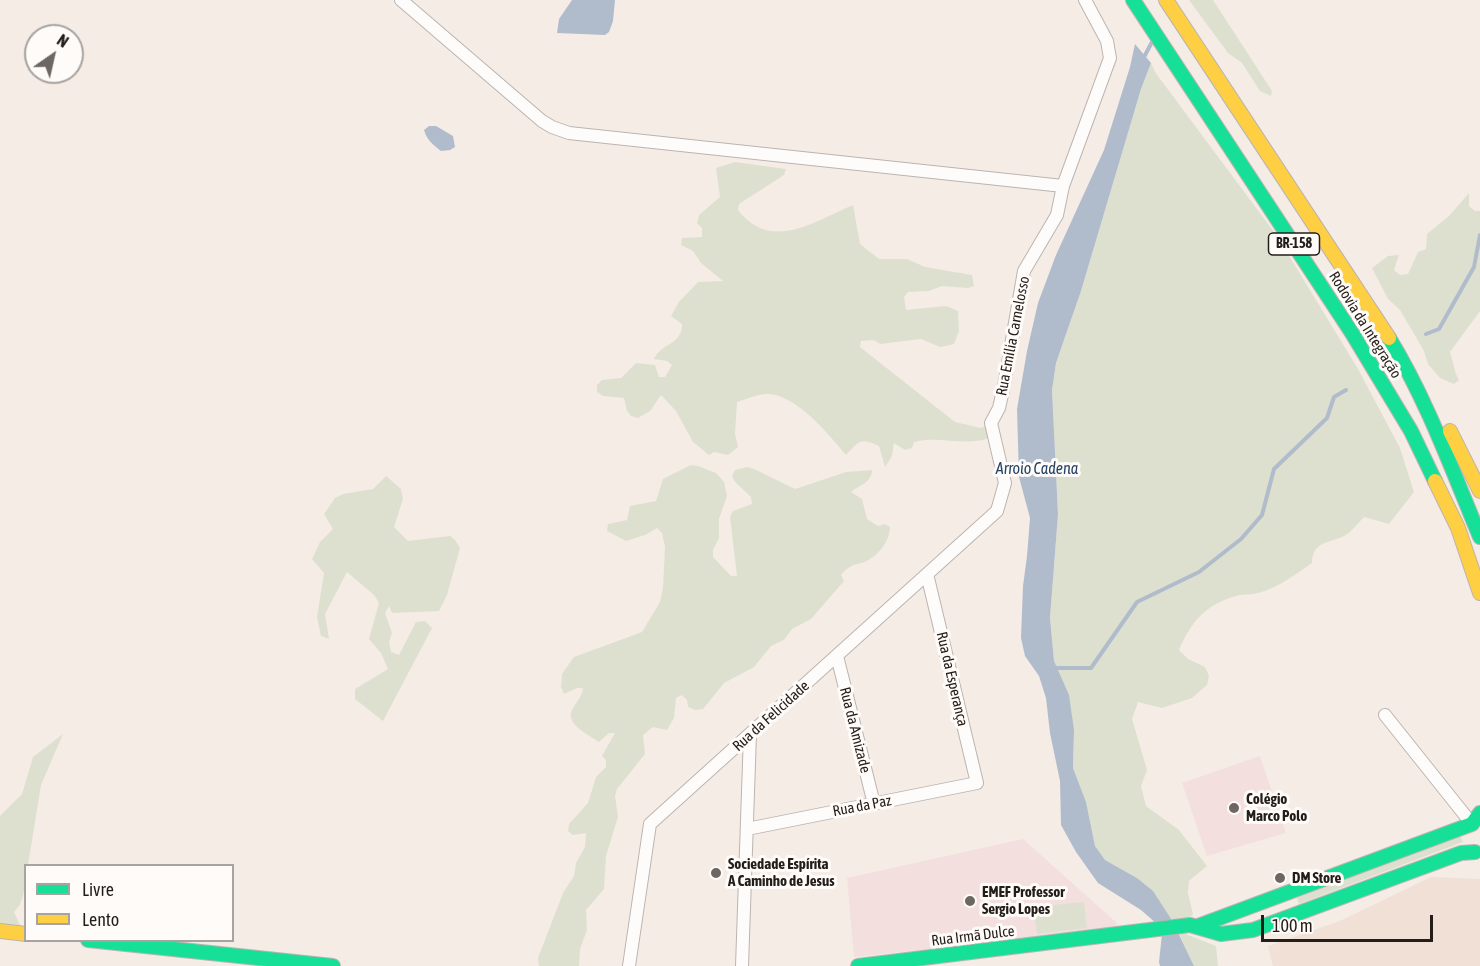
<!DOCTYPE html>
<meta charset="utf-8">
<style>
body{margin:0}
#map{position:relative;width:1480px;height:966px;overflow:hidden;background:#f5ece6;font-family:"Asap Condensed",sans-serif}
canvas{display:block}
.legend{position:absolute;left:24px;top:864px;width:210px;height:78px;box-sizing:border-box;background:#fefbf9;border:2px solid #a7a3a0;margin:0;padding:8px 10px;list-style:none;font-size:18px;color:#241e1a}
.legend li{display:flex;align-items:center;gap:12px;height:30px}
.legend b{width:30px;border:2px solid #a7a3a0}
.north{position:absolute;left:24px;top:24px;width:60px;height:60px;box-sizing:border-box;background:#fefbf9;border:2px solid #a7a3a0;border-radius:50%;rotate:34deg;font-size:16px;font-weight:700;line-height:24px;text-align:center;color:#241e1a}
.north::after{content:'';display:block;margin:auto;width:21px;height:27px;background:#6d6661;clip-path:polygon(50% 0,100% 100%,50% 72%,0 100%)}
.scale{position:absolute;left:1261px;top:915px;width:172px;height:27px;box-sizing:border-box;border:3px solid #241e1a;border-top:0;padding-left:8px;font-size:18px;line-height:21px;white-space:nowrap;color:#241e1a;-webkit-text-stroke:4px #fefbf9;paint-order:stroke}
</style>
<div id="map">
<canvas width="1480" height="966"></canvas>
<ul class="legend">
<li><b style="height:8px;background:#16e098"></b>Livre</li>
<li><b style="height:8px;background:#ffcf43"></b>Lento</li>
</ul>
<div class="north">N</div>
<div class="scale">100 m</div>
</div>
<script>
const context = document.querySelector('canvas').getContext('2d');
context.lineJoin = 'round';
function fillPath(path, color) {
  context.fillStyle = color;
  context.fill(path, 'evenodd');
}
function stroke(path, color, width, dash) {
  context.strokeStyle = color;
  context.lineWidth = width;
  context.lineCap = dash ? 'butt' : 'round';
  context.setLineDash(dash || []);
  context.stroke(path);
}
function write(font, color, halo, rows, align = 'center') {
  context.font = font + ' "Asap Condensed",sans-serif';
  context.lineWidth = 6;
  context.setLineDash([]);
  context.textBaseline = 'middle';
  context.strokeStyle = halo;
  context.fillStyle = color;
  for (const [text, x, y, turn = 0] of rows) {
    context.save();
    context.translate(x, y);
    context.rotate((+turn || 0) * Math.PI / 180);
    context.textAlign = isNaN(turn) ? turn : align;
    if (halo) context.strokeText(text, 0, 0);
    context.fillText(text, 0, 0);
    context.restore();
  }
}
const built = new Path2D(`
 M1431,877L1480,879V966H1273L1268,946L1340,921Z`);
const education = new Path2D(`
 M1260,756L1286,833L1207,856L1182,783Z
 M1023,839L1117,923L1118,930L854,957L847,878Z`);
const green = new Path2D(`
 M1189,0H1213L1272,91L1271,96L1260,91L1242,63L1228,53Z
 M1151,63L1155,72L1277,236L1358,369L1400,448L1414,492L1389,524L1364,517C1358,523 1350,534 1342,537C1327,543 1312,543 1312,563C1296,574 1278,588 1258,593C1252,595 1246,594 1240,595C1207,603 1192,620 1179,650L1188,659L1205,667L1209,676L1207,685L1192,698L1162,708L1138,702L1132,719L1147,770L1141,786L1146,806L1179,830L1207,866L1189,881L1188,893L1193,914L1188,920L1173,922L1137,878L1105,860L1095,846L1086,803L1073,768L1074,730L1054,661L1050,618L1058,514L1052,390L1056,363L1081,291L1141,89Z
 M735,162L786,169L784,175L739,204L738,210C771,253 815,221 853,205L860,244L879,259H907L925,267L972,275L974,286L968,288L942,286L929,291L908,292L904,297L906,310L946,306L958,311L959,331L954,344L940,347L921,339L880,344L874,340L861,341L860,347L955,422L981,428L987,425L989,438C964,447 939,435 914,442L912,448L905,450L894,443L892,456L885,467L879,446C860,437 859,441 846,455C828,434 795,392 765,394C756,395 746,399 737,402L735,434L738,447L728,455L714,452L709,455L693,442L676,411L661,395L650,411L638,418L631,416L627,411L624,398L603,396L597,392V385L602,380L621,378L636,363L655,365L659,377H665L672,365L667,361L654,359C660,344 683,344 682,324L671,316L679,302L698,282L723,281L701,263L693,251L681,245L682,238L702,237V228L697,223L699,215L720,197L716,168Z
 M1469,193V206L1475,211H1480V311L1450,352L1456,374L1459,380L1454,384L1440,378L1428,364L1424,351L1400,310L1388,299L1372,268L1388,256L1399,255L1394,270L1400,275L1408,274L1418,252L1426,249L1427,234L1449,216Z
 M691,465L698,466L716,473L724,482L727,496L719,519V538L713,550V557L731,576H737L730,517L733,511L752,504L751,497L735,482L732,476L735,470L747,467L754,469L795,489L846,472L872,470C872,482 860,485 851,492L862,499L867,519L878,526L885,524L890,527C889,541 882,551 870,559C858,567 854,560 841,575L844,581L811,619L792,629L784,640L771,646L754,667L724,683L703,709L695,710L688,707L687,700L682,695L676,698L674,718L667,730L653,727L643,735L645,754L617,789L615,796L618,817L606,856L604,889L586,910L587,930L580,949L579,966H539L538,958L563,893L574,876L576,863L585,847L586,833L573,835L568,831L569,824L588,803L596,777L606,767V760L602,756L615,733H609L599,742C589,735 565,724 572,710C576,702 582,697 583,688H577L564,694L561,687L562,674L574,657L642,632L660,602L663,588L665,547L662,533L657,528L645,535L626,541L607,531L608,524L627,520L630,506L656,501L663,479Z
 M386,476L401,489L403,499L394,527L408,541L450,536L455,540L460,548L447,595L439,611L392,613L389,606L385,613L392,633L389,642L391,652L399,655L416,622L425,621L432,628L383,721L355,699V689L388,669L381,653L369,639L379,603L374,595L347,572L325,614L329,639L321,636L317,617L324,573L312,559L320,542L333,529L324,514L335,498L343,494L373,489Z
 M63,734L41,785L28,865L26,866C25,881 26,901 14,912L22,929L0,923V816L22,794L33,757Z
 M1460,835L1463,842L1299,904L1297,898Z
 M1084,902L1087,928L1037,934L1033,907Z
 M1178,931L1216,946L1218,966H1194Z`);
const water = new Path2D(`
 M572,0H615L613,21L609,32L605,35L557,33L559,19Z
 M1135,44L1151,63L1141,89L1081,291L1056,363L1052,390L1058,514L1050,618L1054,661L1069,695L1074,730L1073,768L1086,802L1095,846L1105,860L1137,878L1153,891L1173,922L1194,966H1160L1159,962L1162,934L1157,924L1141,910L1098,883L1076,852L1061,825L1060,781L1050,733L1046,698L1039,676L1025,656L1021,638L1023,586L1027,556L1030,518L1019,477L1017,409L1027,351L1038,303L1056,255L1104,150L1130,67Z
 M429,126H436L453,136L455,147L450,150L441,151C433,145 427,140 424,130Z`);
const stream = new Path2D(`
 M1143,59L1152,42
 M1426,334L1439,329L1474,267L1480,235
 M1053,668H1091L1137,602L1199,572L1241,539L1262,515L1274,469L1327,418L1334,397L1346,390`);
const street = new Path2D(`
 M401,0L542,121L552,127L569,133L1063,186
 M837,656L874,804
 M1385,715L1472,824
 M747,829L977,783L927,574
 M629,966L650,824L997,511L1005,483L991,423L999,408L1004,386L1024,271L1057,215L1063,186L1110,58L1107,41L1085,0
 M742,966L750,734`);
const fast = new Path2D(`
 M1133,0L1352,333L1411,431L1435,481
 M1389,338C1427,400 1452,470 1480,537
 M1198,926L1472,824L1480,813
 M88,940L333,966
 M858,966L1190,925L1221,934L1253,930L1461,853L1475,852`);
const slow = new Path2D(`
 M1166,0L1389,338
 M1450,431L1480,491
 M1435,481L1458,528L1480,593
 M0,931L26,934`);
const markers = [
 [1234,808,6,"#6d6661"],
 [716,873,6,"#6d6661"],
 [1280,878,6,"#6d6661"],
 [970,901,6,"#6d6661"]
];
const shields = [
 [1294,244,51]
];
const shieldNames = [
 ["BR-158",1294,244]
];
const streetNames = [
 ["Rodovia da Integração",1365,325,58],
 ["Rua Emília Carnelosso",1013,336,-79],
 ["Rua da Esperança",952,679,77],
 ["Rua da Felicidade",771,716,-42],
 ["Rua da Amizade",855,730,76],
 ["Rua da Paz",862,806,-11],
 ["Rua Irmã Dulce",973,936,-7]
];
const poiNames = [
 ["Colégio",1246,799],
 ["Marco Polo",1246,816],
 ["Sociedade Espírita",728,864],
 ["A Caminho de Jesus",728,881],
 ["DM Store",1292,878],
 ["EMEF Professor",982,892],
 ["Sergio Lopes",982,909]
];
const waterNames = [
 ["Arroio Cadena",1037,469]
];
fillPath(built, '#f0e0d5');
fillPath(education, '#f3e0de');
fillPath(green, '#dde0cf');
fillPath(water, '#b0bccb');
stroke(stream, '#b0bccb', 4);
stroke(street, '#bbb4b0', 14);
stroke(fast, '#bbb4b0', 16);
stroke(slow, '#bbb4b0', 16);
stroke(street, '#fefcfb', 12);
stroke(fast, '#16e098', 14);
stroke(slow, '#ffcf43', 14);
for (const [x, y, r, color] of markers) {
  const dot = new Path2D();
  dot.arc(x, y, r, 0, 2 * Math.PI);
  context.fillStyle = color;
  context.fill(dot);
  stroke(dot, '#fefbf9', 2);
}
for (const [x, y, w] of shields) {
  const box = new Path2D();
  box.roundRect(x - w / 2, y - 11, w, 22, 4.5);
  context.fillStyle = '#fefbf9';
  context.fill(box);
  stroke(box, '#241e1a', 1.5);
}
write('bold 14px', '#241e1a', null, shieldNames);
write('15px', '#241e1a', '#fefbf9', streetNames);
write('bold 15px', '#241e1a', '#fefbf9', poiNames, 'left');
write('italic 16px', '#234266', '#fefbf9', waterNames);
</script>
